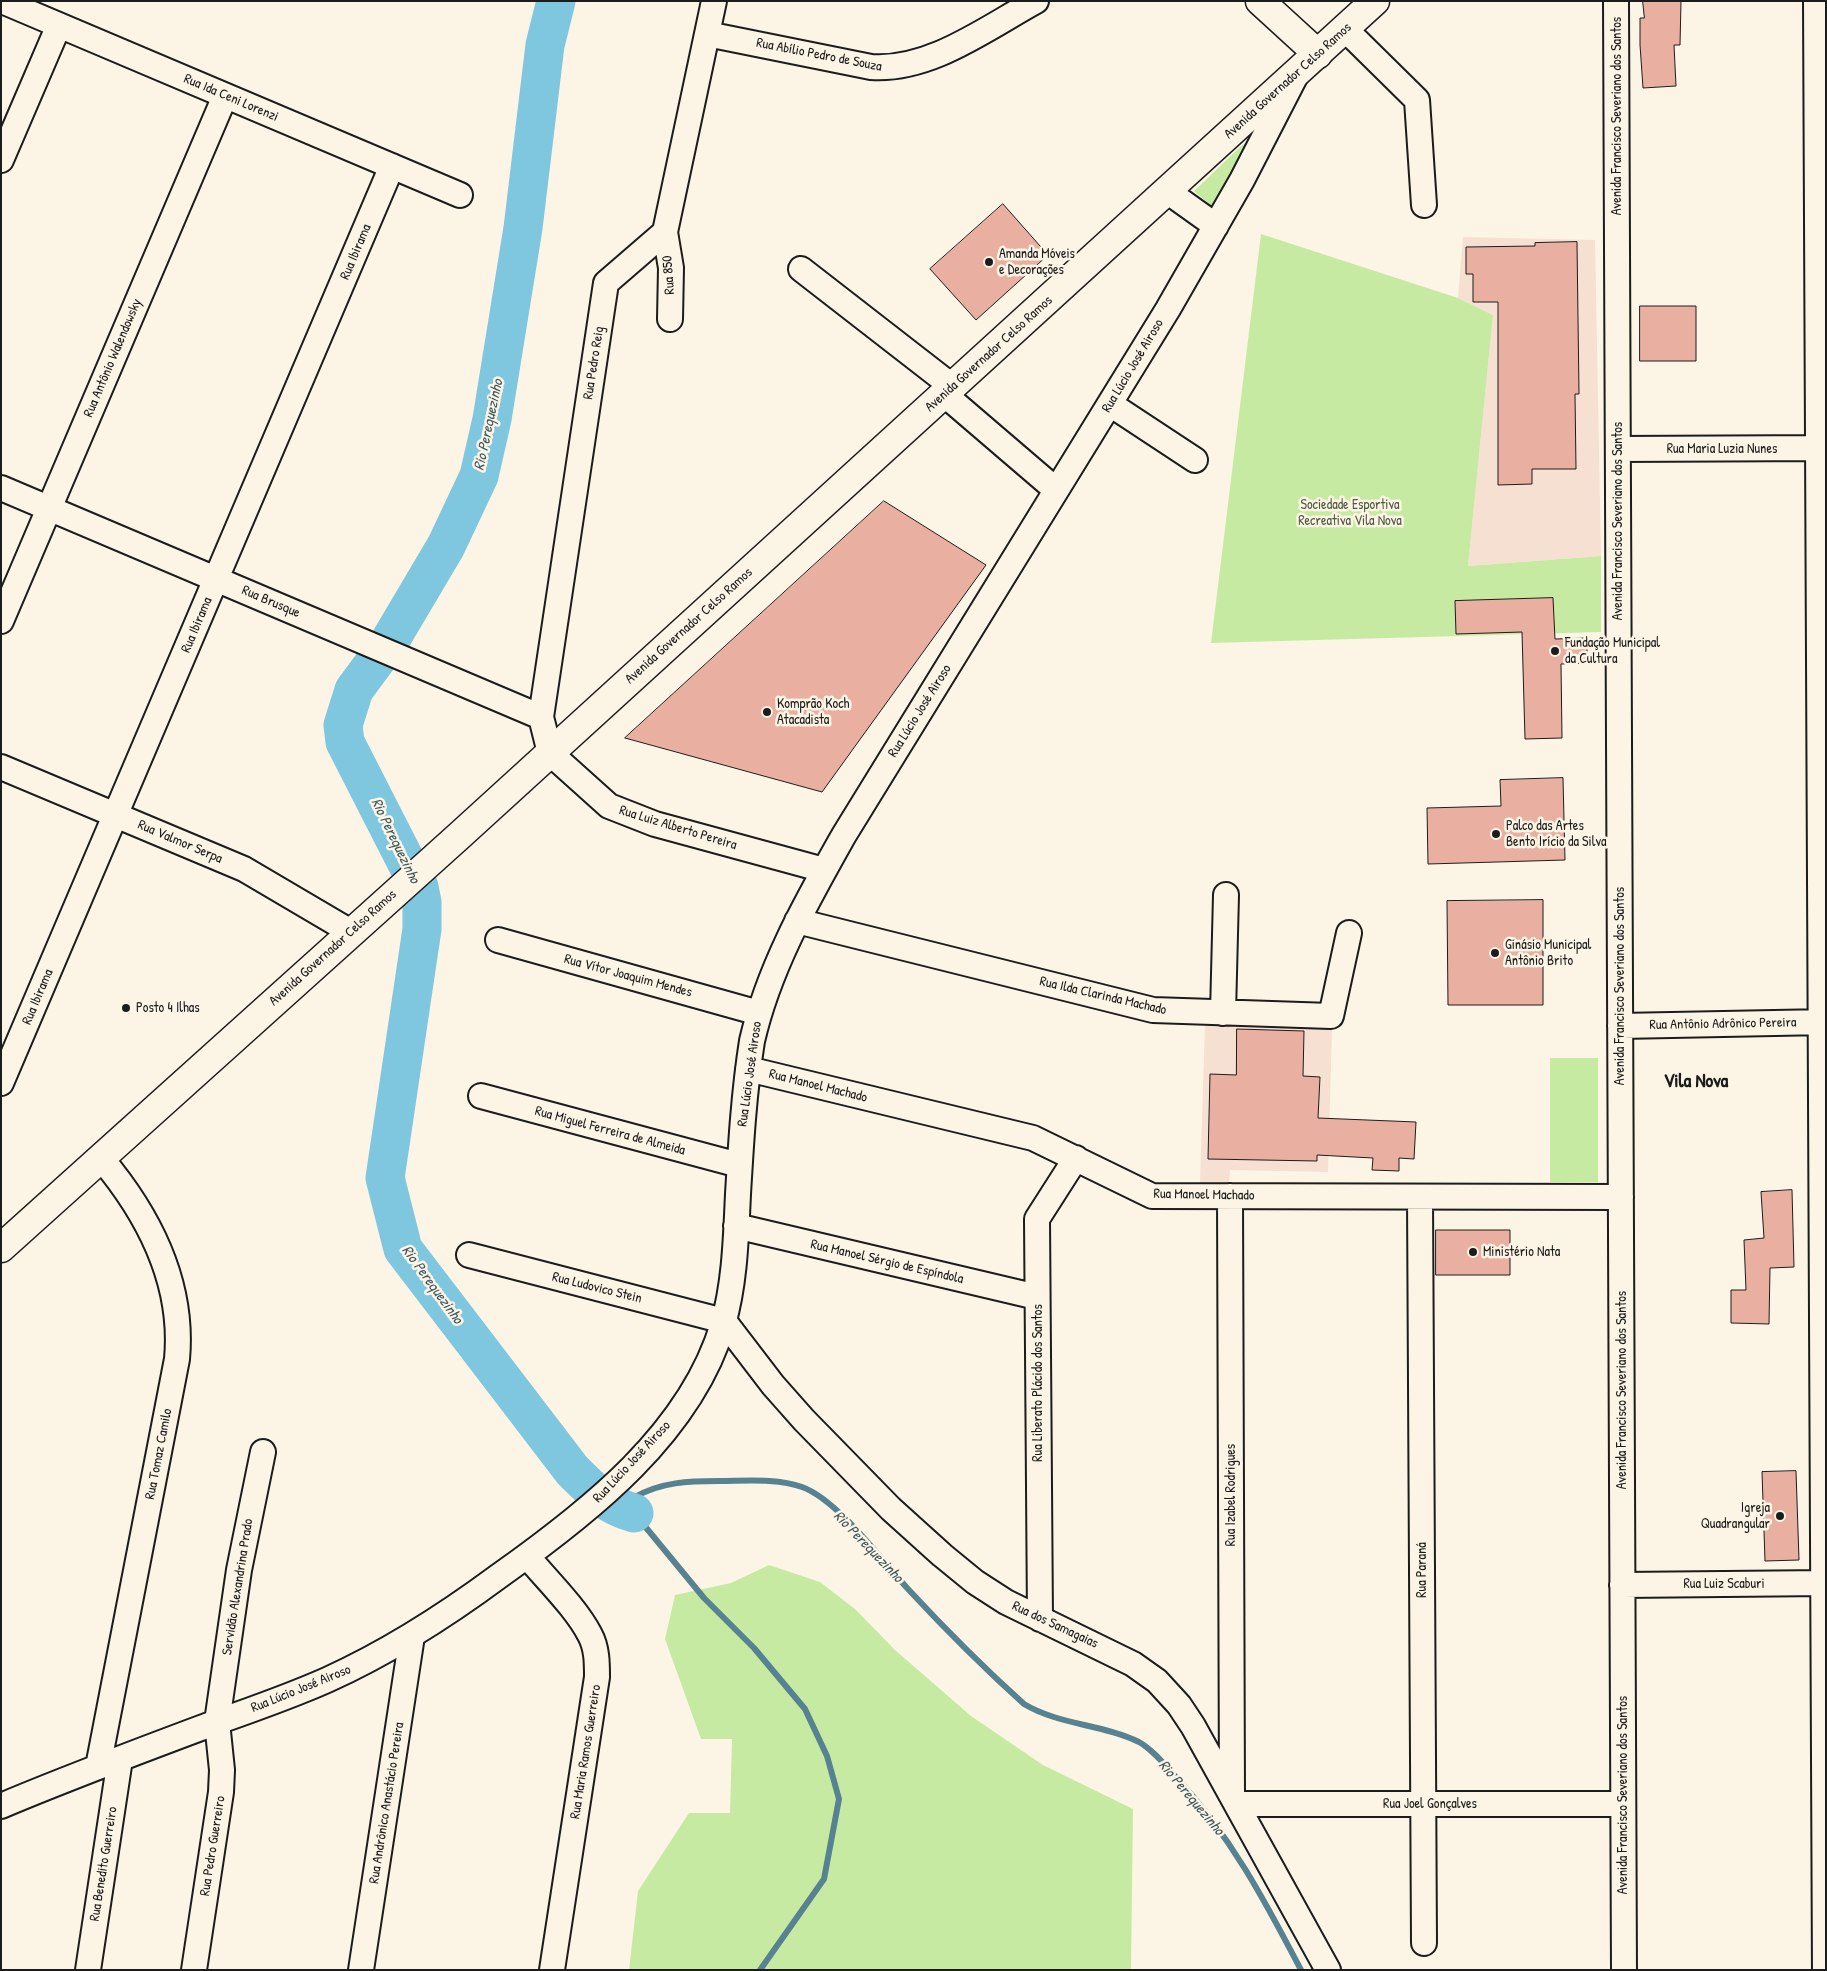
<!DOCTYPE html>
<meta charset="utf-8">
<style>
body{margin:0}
#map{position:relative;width:1827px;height:1971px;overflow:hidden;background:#fcf5e5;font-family:"Patrick Hand",sans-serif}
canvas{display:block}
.frame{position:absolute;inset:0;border:2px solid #1c1c1c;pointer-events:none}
</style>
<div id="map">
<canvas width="1827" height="1971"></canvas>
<div class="frame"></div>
</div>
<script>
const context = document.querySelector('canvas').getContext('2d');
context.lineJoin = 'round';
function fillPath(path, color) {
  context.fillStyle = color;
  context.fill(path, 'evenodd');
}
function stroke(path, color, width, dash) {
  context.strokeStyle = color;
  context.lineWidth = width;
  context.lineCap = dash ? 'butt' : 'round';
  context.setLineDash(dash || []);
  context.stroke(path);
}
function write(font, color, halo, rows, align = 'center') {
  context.font = font + ' "Patrick Hand",sans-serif';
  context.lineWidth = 5;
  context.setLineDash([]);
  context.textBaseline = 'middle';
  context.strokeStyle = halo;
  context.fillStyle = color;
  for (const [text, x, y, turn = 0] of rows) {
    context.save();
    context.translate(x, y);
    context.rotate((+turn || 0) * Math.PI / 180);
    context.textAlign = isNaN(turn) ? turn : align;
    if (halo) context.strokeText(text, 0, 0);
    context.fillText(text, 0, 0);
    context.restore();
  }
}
const built = new Path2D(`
 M1463,237L1595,240L1601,556L1468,566L1493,315L1458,298Z
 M1205,1025L1332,1029L1328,1172L1230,1170L1229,1183H1200Z`);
const green = new Path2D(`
 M1252,139L1214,208L1194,191L1241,146Z
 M1261,234L1458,298L1493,315L1468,566L1601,556V632L1211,643Z
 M1550,1058H1598V1182H1550Z
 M769,1565L820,1582L855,1609L895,1650L971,1716L1043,1765L1133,1809L1131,1970H629L638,1891L689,1813H730L732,1739H701L665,1639L675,1595L731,1583Z`);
const stream = new Path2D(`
 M760,1970L824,1879L839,1799L827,1756L805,1709L754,1648L704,1598L634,1513L635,1497C661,1482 689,1481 719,1481C745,1481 777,1478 802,1487C838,1500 881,1560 908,1589C945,1629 984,1668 1024,1704C1059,1725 1102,1724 1139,1742C1153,1750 1164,1764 1175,1776C1230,1835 1264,1899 1301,1970`);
const river = new Path2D(`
 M556,1L545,45L523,228L492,419L479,476L446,546L388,644L354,690L343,725L345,742L419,887L422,902V929L385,1178L403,1249L572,1470C592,1490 606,1505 634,1513`);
const building = new Path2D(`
 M1643,1H1681L1680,45H1674L1676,86L1643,88L1640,45V18H1644Z
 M1003,204L1048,255L976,320L930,269Z
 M1577,242L1579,394H1575L1576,469H1532V484L1498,485V302H1473V274H1466V247L1535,246V243Z
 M1640,306H1696V361H1640Z
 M884,501L986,565L822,792L625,738Z
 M1553,598L1555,639L1587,638V663L1561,664L1562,738L1525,739L1522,632L1456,634L1455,601Z
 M1563,778L1565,860L1428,864L1427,808L1501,806L1500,780Z
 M1543,900V1005H1448L1447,901Z
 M1237,1029L1304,1031L1303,1076L1320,1077L1318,1118L1416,1122L1414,1159L1399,1158V1171L1372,1170L1373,1158L1317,1155V1161L1208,1159L1210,1074L1236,1075Z
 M1792,1190L1794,1267L1770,1268L1769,1324L1731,1323V1290H1746L1744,1240L1764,1238L1761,1192Z
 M1436,1230H1510V1275H1436Z
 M1796,1471L1799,1560L1765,1561L1762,1472Z`);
const minor = new Path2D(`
 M2,1L460,195
 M714,1L665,232L606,283L541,717L550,753L609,806L655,824L824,870
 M1616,1L1624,1970
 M1816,1L1825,1970
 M1345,29L1417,100L1424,205
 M707,34L871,67C930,71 985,29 1036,1
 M1,160L59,25
 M1167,191L1216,226
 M665,232L671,268L670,319
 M801,269L953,387
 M944,394L1056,490
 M1110,404L1195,460
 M1618,449L1826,448
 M1,488L541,717
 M1,621L225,96
 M1,767L244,869L351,932
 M797,921L1153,1010L1331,1016L1349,933
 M498,940L759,1013
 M1223,1013L1226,895
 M1620,1026L1826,1022
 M748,1069L1033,1138L1152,1196L1621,1197
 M1,1083L392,166
 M481,1096L739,1165
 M1230,1196L1232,1792
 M1420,1197L1424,1943
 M736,1226L1037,1297
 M469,1255L724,1321L773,1385L804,1420L891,1509L942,1555L975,1582L1006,1602L1133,1664L1157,1681L1179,1705L1193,1726L1328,1970
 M527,1556C547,1580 576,1608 590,1635C597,1648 597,1663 597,1677L552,1970
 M1622,1585L1826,1583
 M1040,1619L1037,1219L1076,1158
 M98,1767L177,1359C184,1283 149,1215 101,1158
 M1237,1804H1623
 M1,1806C72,1776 145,1749 217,1722C254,1709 291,1696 327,1680C389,1652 445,1616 499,1576C588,1513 691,1433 723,1324C735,1283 736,1236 738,1194C741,1143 744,1092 752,1041C769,967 807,901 844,835L1168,309L1242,180L1295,77
 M88,1970L120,1759
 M194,1970L221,1792L222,1770L217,1722L239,1570L263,1452
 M361,1970L412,1636`);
const tertiary = new Path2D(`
 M1260,1L1318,54`);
const secondary = new Path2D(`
 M1,1248L459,836L1375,1`);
const markers = [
 [989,262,5,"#1c1c1c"],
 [1555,651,5,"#1c1c1c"],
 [767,712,5,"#1c1c1c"],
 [1496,834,5,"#1c1c1c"],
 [1495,953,5,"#1c1c1c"],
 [126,1008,5,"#1c1c1c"],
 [1473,1252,5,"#1c1c1c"],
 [1780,1516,5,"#1c1c1c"]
];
const streetNames = [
 ["Rua Abílio Pedro de Souza",819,55,11],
 ["Avenida Governador Celso Ramos",1288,81,-42],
 ["Rua Ida Ceni Lorenzi",231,98,23],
 ["Avenida Francisco Severiano dos Santos",1617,116,-90],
 ["Rua Ibirama",356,252,-67],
 ["Rua 850",669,275,-94],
 ["Avenida Governador Celso Ramos",989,354,-42],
 ["Rua Antônio Walendowsky",113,358,-67],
 ["Rua Pedro Reig",594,363,-81],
 ["Rua Lúcio José Airoso",1133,366,-59],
 ["Rua Maria Luzia Nunes",1722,449],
 ["Avenida Francisco Severiano dos Santos",1618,521,-90],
 ["Rua Brusque",271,602,23],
 ["Rua Ibirama",197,625,-67],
 ["Avenida Governador Celso Ramos",689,626,-42],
 ["Rua Lúcio José Airoso",920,711,-58],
 ["Rua Luiz Alberto Pereira",678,828,17],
 ["Rua Valmor Serpa",180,842,23],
 ["Avenida Governador Celso Ramos",333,948,-42],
 ["Rua Vítor Joaquim Mendes",628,976,15],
 ["Avenida Francisco Severiano dos Santos",1620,986,-90],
 ["Rua Ilda Clarinda Machado",1103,996,13],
 ["Rua Ibirama",38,997,-67],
 ["Rua Antônio Adrônico Pereira",1723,1024,-1],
 ["Rua Lúcio José Airoso",750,1074,-82],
 ["Rua Manoel Machado",818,1086,14],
 ["Rua Miguel Ferreira de Almeida",610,1131,15],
 ["Rua Manoel Machado",1204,1195,1],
 ["Rua Manoel Sérgio de Espíndola",887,1262,13],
 ["Rua Ludovico Stein",597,1288,14],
 ["Rua Liberato Plácido dos Santos",1038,1383,-90],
 ["Avenida Francisco Severiano dos Santos",1622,1390,-90],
 ["Rua Tomaz Camilo",159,1454,-79],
 ["Rua Lúcio José Airoso",632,1462,-47],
 ["Rua Izabel Rodrigues",1231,1495,-90],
 ["Rua Paraná",1422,1570,-90],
 ["Rua Luiz Scaburi",1724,1584],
 ["Servidão Alexandrina Prado",238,1587,-81],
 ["Rua dos Samagaias",1055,1625,25],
 ["Rua Lúcio José Airoso",301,1689,-22],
 ["Rua Maria Ramos Guerreiro",586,1752,-81],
 ["Avenida Francisco Severiano dos Santos",1623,1795,-90],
 ["Rua Andrônico Anastácio Pereira",387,1803,-81],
 ["Rua Joel Gonçalves",1430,1804],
 ["Rua Pedro Guerreiro",213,1846,-81],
 ["Rua Benedito Guerreiro",104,1864,-81]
];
const poiNames = [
 ["Amanda Móveis",999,254],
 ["e Decorações",999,270],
 ["Fundação Municipal",1565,643],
 ["da Cultura",1565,659],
 ["Komprão Koch",777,704],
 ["Atacadista",777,720],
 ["Palco das Artes",1506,826],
 ["Bento Irício da Silva",1506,842],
 ["Ginásio Municipal",1505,945],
 ["Antônio Brito",1505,961],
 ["Posto 4 Ilhas",136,1008],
 ["Ministério Nata",1483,1252],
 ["Igreja",1770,1508,"right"],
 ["Quadrangular",1770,1524,"right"]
];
const parkNames = [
 ["Sociedade Esportiva",1350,505],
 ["Recreativa Vila Nova",1350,521]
];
const waterNames = [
 ["Rio Perequezinho",489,425,-78],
 ["Rio Perequezinho",395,841,64],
 ["Rio Perequezinho",432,1285,54],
 ["Rio Perequezinho",868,1547,46],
 ["Rio Perequezinho",1191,1798,50]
];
const districtNames = [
 ["Vila Nova",1696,1082]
];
fillPath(built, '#f6e0d1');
fillPath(green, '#c7eaa3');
stroke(stream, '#578291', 6);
stroke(river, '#7fc6df', 39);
fillPath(building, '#e9b0a1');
stroke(building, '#1c1c1c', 1);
stroke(minor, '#1c1c1c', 28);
stroke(tertiary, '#1c1c1c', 31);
stroke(secondary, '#1c1c1c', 31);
stroke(minor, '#fcf5e5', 24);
stroke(tertiary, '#fcf5e5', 28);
stroke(secondary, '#fcf5e5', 28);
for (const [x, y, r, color] of markers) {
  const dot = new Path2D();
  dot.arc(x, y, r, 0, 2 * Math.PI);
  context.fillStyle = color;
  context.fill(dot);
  stroke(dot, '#fcf5e5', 2);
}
write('14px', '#1c1c1c', '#fcf5e5', streetNames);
write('14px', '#1c1c1c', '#fcf5e5', poiNames, 'left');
write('14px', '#4f5a44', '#fcf5e5', parkNames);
write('italic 15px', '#3f5860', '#fcf5e5', waterNames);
write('bold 19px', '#1c1c1c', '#fcf5e5', districtNames);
</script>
